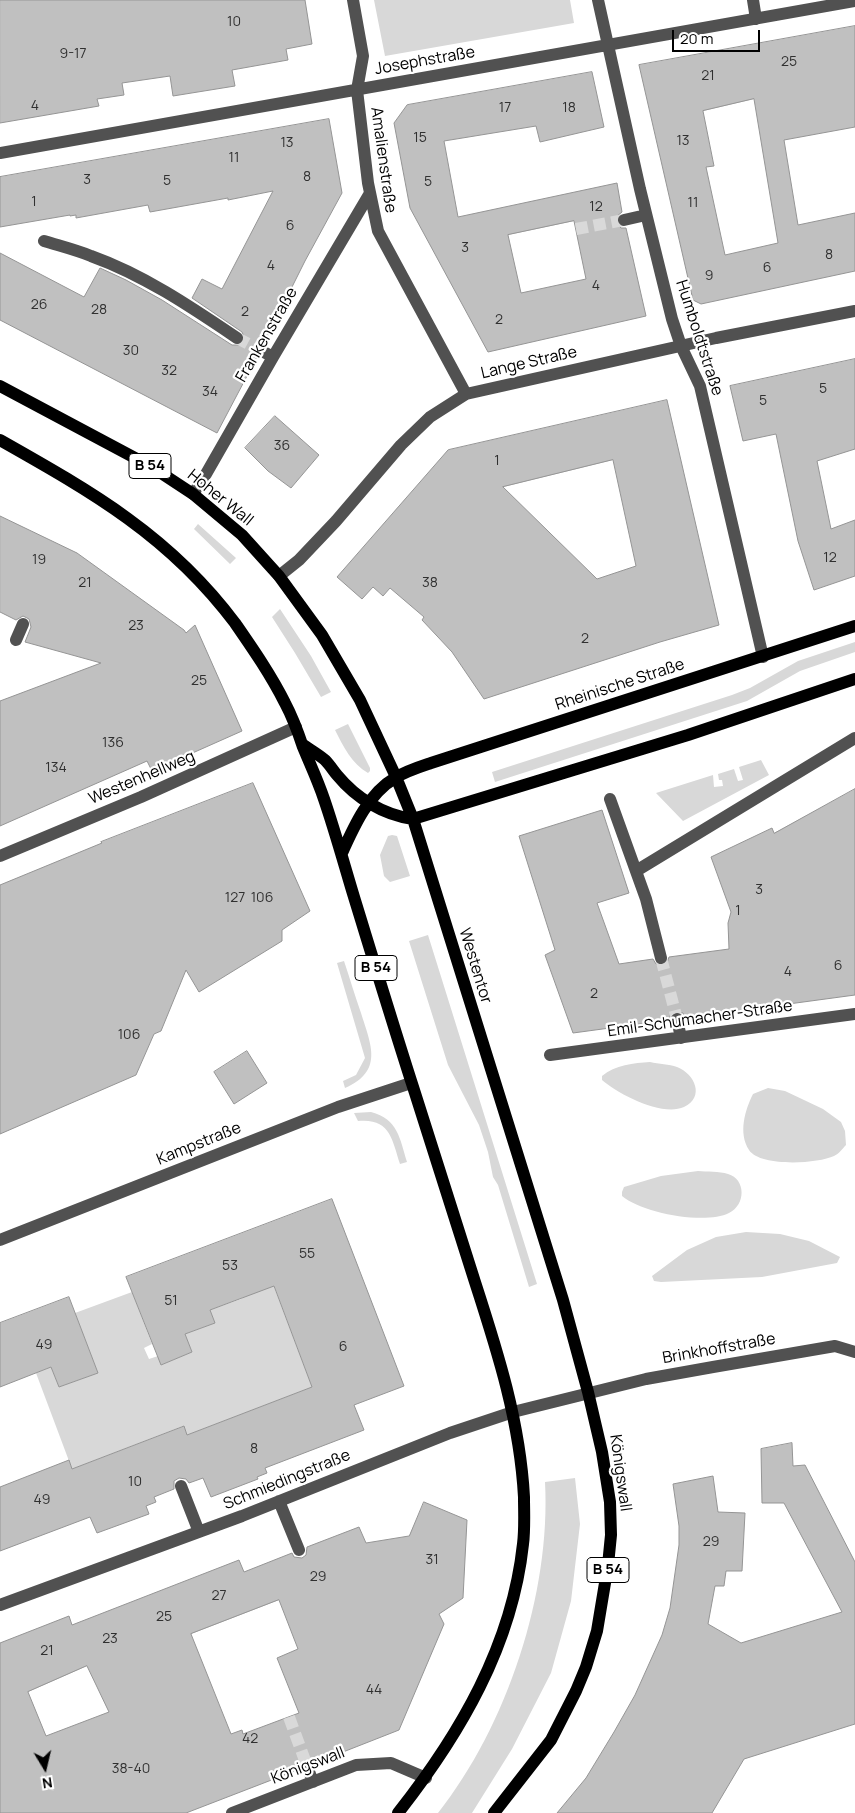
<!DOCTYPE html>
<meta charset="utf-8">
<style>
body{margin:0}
#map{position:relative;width:855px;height:1813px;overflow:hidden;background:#fff;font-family:Manrope,sans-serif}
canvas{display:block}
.north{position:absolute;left:20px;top:1743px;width:50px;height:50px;-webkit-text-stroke:4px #fff;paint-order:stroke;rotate:171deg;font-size:14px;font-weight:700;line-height:20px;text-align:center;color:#000}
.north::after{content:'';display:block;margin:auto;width:18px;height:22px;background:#000;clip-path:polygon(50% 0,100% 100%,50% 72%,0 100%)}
.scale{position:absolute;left:672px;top:30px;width:88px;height:22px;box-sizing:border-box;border:2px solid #000;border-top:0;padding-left:6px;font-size:15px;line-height:18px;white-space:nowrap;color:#000;-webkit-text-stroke:4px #fff;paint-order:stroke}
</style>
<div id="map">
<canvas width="855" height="1813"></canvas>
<div class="north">N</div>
<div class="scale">20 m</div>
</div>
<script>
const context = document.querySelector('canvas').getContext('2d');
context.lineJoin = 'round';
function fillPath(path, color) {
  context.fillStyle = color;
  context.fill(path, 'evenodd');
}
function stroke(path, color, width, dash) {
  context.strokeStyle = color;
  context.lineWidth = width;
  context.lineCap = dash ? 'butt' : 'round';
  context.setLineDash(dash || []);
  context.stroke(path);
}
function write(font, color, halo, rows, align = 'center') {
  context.font = font + ' Manrope,sans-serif';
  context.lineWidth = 4.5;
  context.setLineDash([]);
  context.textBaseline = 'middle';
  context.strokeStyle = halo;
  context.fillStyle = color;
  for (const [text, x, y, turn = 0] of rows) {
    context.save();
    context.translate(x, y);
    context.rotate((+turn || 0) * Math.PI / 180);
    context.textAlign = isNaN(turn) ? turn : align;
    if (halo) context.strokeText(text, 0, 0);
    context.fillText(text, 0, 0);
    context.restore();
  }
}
const green = new Path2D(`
 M374,0H570L574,23L385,56Z
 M198,524L236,558L230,564L194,529Z
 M280,609L311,656L331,692L321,697L295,653L272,617Z
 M855,642V652L800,671L747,701L495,782L492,772L732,695L750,688L798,661Z
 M348,724L370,768V771L368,773C352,764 343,746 335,730Z
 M761,760L769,775L683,821L656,793L713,775L714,787L723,786L722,780H719L718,774L734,769L738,781L743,780L739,767Z
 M392,835L397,836L410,876L390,882L384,876L380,855L388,836Z
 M428,935L537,1284L529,1287L498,1185L493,1177L488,1152L479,1125L448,1065L409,941Z
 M344,961C350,979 355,996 361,1013C371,1045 384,1071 345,1088L343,1081L356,1075L365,1058L337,963Z
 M650,1062C659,1064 669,1064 677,1067C695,1074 705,1097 684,1107C662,1117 618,1094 602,1080V1076C615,1065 634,1063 650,1062Z
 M768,1088L785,1091L823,1109L841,1122L845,1131L846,1145C842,1149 839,1154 834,1156C817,1164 760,1167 749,1150C738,1133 745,1110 753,1094Z
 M371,1112C398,1119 400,1139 407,1162L400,1164C392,1139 390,1118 358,1121L354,1113Z
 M698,1171C707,1172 719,1171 728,1174C746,1179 746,1205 729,1213C705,1225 642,1213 622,1196V1192L624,1187L661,1176Z
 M746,1232L780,1234L809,1241L840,1257L837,1263L762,1277L661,1282L654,1281L652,1276L687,1250L716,1237Z
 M271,1279L312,1387L187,1435L183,1426L72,1469L36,1373L51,1367L59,1387L98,1373L75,1313L132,1292L152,1344L144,1348L149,1359L158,1356L161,1365L192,1352L185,1334L215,1323L210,1310L241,1299Z
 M575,1478L580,1524L571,1601L551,1673L512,1749L472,1813H438C507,1726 551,1593 545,1482Z`);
const building = new Path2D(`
 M0,0H305L312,44L286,49L288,60L232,70L235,86L173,96L170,76L122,83L124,95L97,99L99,106L0,123Z
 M855,26V127L784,140L798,225L855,213V271L701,304L693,300L639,65ZM754,99L778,243L725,255L706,167L714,166L703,111Z
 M592,72L604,127L540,142L536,126L444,141L458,217L617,183L622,212L616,217V222L621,228H626L646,316L488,352L410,208L394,123L407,105ZM574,221L586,279L521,293L508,235Z
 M329,119L342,193L305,261L264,343H256L253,347V354L257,357L217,433L0,320V253L84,297L100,268L126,280L162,300L232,345H241L245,339L242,332L192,298L202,279L222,289L273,191L228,200V198L150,212L148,205L76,218V215L70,216V215L0,227V177Z
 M855,359V449L817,461L831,529L855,520V576L814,590L798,541L776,434L743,441L730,386Z
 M667,400L719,625L660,642L484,699L452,652L422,620L424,617L390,588L383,596L373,587L362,599L337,577L448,450ZM613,460L636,566L597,579L503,487Z
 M275,416L319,455L291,488L268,471L245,448Z
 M0,516L77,553L184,630L186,633L195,625L242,731L152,771L147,761L0,826V701L101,663L25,642L31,627L29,619L23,616L16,620L0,612Z
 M253,783L310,911L282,930V941L199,992L186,970L161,1031L154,1034L136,1075L0,1134V885L102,843L101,842Z
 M855,789V995L685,1018L683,1013L676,1011L671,1013L669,1020L573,1033L545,955L555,950L519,836L602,810L629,893L597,903L619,964L653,959L656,964L663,966L667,963L669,957L729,949L728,923L731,912L711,857L772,828L774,833Z
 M247,1051L267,1083L234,1104L214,1072Z
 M332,1199L404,1386L354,1405L364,1430L265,1468L267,1473L257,1477L258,1479L211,1497L203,1478L189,1483L186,1479L179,1478L174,1481V1489L154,1497L156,1502L146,1506L149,1514L97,1533L90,1517L0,1551V1487L69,1460L72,1469L184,1426L187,1435L312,1387L274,1286L210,1310L215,1323L185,1334L192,1352L161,1365L126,1277Z
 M69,1297L98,1373L59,1387L51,1367L0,1387V1323Z
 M792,1443L793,1466L805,1465L855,1562V1724L744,1759L712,1813H557L586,1778L614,1732L635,1695L662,1635L670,1608L679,1545V1526L673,1484L713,1476L718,1512L745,1513L742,1571H726L724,1586H715L708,1624L741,1643L842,1612L784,1503H762L761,1449Z
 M424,1502L467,1520L463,1598L439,1614L444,1624L399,1730L315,1763L309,1758L304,1759L299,1764L300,1769L186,1813H0V1643L69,1616L72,1625L239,1560L244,1572L292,1553L294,1557L302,1558L306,1555L307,1547L359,1527L366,1543L409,1536ZM279,1600L298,1649L277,1658L299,1713L243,1734L242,1730L231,1734L191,1634ZM87,1666L109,1712L46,1736L28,1692Z`);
const minorTunnel = new Path2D(`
 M576,229L624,220
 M237,338L260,350
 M661,958L677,1019
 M289,1717L307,1766`);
const minor = new Path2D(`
 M353,0L363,56L357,90L368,183L378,231L466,394
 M598,0L640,189L672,319L681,346L700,386L763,657
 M753,0L756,19
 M0,153L855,1
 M624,220L646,215
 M44,241C60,246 76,250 91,256C144,275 191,307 237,338
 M260,350L273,357
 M193,494L206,474L273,357L370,193
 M279,576L299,560L336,521L401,445L430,417L466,394L716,338L855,311
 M16,640L23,624
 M610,799L646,899L661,958
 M0,856L141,797L296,727
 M636,871L855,738
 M677,1019L681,1038
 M550,1055L855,1014
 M0,1240L338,1107L411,1083
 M181,1486L199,1532
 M279,1501L299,1550
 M0,1605L242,1516L450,1433L513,1412L646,1379L713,1367L835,1346L855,1352
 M307,1766L313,1782
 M232,1813L356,1765L391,1763L426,1778`);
const major = new Path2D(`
 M0,386L152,467L193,494L242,535L279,576L322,635L360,700L396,777L413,819L563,1300L588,1392L602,1452L610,1502L611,1535L608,1565L597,1631L586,1667L576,1691L551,1740L494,1813
 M0,440C92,492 170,536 235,623C253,649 271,675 285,703C293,718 298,732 303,747C310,764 318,781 324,799C335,831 344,864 354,897C374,962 394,1028 415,1093C435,1156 455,1219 475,1282C498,1353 520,1422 524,1497C524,1512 525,1529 523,1544C512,1646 460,1734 398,1813
 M302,744C309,749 318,754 325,760C329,764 333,770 337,775C356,798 383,815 413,819L688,735L855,679
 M342,853C354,826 369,793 395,778C406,771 419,767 431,763L855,626`);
const numberNames = [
 ["10",234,22],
 ["9-17",73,54],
 ["25",789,62],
 ["21",708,76],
 ["4",35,106],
 ["17",505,108],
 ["18",569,108],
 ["15",420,138],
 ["13",683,141],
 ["13",287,143],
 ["11",234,158],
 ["8",307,177],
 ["3",87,180],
 ["5",167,181],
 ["5",428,182],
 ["1",34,202],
 ["11",693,203],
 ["12",596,207],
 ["6",290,226],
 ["3",465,248],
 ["8",829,255],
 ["4",271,266],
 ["6",767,268],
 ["9",709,276],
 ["4",596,286],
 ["26",39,305],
 ["28",99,310],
 ["2",245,312],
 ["2",499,320],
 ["30",131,351],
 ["32",169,371],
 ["5",823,389],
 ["34",210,392],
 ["5",763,401],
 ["36",282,446],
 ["1",497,461],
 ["12",830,558],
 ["19",39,560],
 ["21",85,583],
 ["38",430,583],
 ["23",136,626],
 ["2",585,639],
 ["25",199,681],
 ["136",113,743],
 ["134",56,768],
 ["3",759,890],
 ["127",235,898],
 ["106",262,898],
 ["1",738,911],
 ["6",838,966],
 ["4",788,972],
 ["2",594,994],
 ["106",129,1035],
 ["55",307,1254],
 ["53",230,1266],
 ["51",171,1301],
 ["49",44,1345],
 ["6",343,1347],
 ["8",254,1449],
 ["10",135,1482],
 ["49",42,1500],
 ["29",711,1542],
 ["31",432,1560],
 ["29",318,1577],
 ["27",219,1596],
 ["25",164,1617],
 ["23",110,1639],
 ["21",47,1651],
 ["44",374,1690],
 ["42",250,1739],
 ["38-40",131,1769]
];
const shields = [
 [150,466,42],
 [376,968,42],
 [608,1570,42]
];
const shieldNames = [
 ["B 54",150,466],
 ["B 54",376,968],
 ["B 54",608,1570]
];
const streetNames = [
 ["Josephstraße",425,61,-10],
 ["Amalienstraße",383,160,82],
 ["Frankenstraße",267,335,-60],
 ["Humboldtstraße",699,338,72],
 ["Lange Straße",529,363,-13],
 ["Hoher Wall",220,498,39],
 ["Rheinische Straße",620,685,-18],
 ["Westenhellweg",142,778,-23],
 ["Westentor",475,966,73],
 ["Emil-Schumacher-Straße",700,1019,-8],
 ["Kampstraße",199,1144,-22],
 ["Brinkhoffstraße",719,1349,-10],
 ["Königswall",620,1473,82],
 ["Schmiedingstraße",287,1480,-22],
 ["Königswall",308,1766,-21]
];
fillPath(green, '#d8d8d8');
fillPath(building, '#c0c0c0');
stroke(building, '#959595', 1);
stroke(minorTunnel, '#d9d9d9', 12, [12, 6]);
stroke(minor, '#515151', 12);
stroke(major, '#000', 12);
write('14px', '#303030', null, numberNames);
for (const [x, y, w] of shields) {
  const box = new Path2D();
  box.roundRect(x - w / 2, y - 12.5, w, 25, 4);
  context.fillStyle = '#fff';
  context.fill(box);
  stroke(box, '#000', 1);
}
write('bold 15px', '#000', null, shieldNames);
write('16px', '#000', '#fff', streetNames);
</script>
